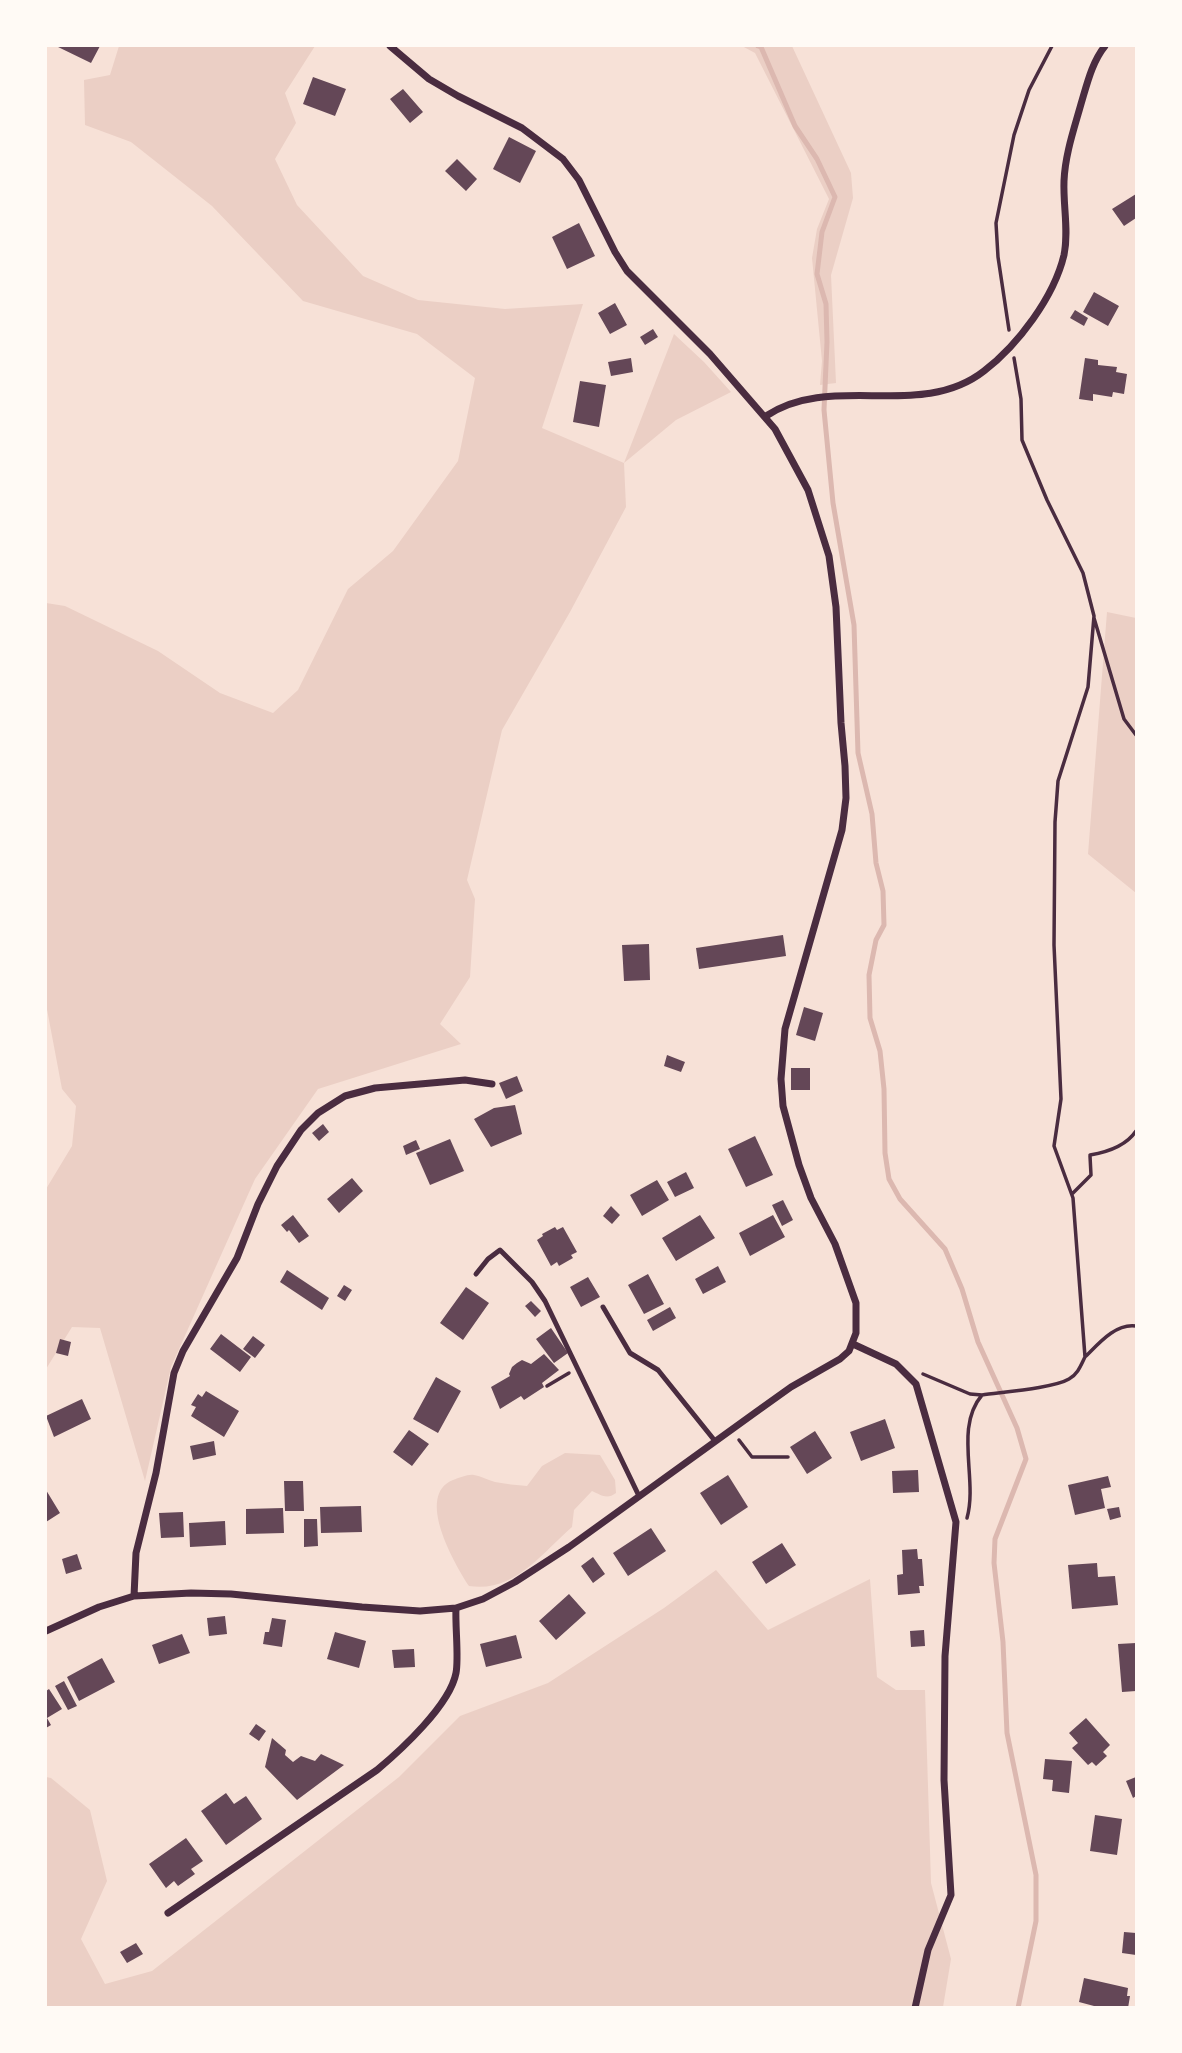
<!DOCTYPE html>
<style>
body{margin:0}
#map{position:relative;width:1182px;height:2053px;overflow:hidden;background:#f7e1d7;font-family:Quicksand,sans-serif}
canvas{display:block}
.frame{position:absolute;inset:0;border:47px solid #fffaf5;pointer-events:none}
</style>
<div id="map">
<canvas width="1182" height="2053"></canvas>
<div class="frame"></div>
</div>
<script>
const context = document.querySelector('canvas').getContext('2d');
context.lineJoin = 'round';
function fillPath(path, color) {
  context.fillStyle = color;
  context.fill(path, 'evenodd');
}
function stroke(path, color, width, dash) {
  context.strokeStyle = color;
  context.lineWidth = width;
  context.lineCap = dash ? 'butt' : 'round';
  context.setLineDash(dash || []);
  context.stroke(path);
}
const green = new Path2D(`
 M119,46H315L285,93L296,123L275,159L297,205L363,276L418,300L505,309L583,304L542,428L624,463L674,334L704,362L731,392L676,420L624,463L626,507L570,612L502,730L467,880L475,899L470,977L440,1024L461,1044L318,1089L255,1179L171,1367L145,1481L100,1328L72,1327L46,1369V1189L72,1146L76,1106L62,1089L46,1004V603L65,606L158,651L220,693L273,713L298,690L348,589L393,551L458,461L475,378L417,334L303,301L212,206L131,142L85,125L84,80L110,75Z
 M742,46H792L851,173L853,198L831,275L836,383L820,385L822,361L812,258L817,229L829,199L755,53Z
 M1107,612L1136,618V893L1088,854Z
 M565,1453L600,1455L615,1480L616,1493C607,1500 601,1495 592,1491L574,1510L572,1527C541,1554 514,1593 469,1586C454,1563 415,1495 453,1480C459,1478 468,1474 474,1475C481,1476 488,1480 495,1482C505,1484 517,1485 527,1486L542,1466Z
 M716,1570L768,1630L870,1579L877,1677L896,1690H925L931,1883L951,1959L943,2007L46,2008V1777L51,1778L90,1810L107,1881L81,1939L105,1984L152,1971L399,1777L460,1716L548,1683L664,1608Z`);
const stream = new Path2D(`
 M758,46L761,47L795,126L817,159L835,197L822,232L817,274L826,304L827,342L824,410L833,503L854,625L858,753L872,814L876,863L883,891L884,925L876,940L869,975L870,1018L880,1051L884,1089L885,1153L889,1179L900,1199L945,1249L962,1289L978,1342L1017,1428L1026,1459L995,1539L994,1563L1003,1642L1007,1733L1036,1875V1921L1018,2008`);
const building = new Path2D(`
 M56,46H100L91,63Z
 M313,77L346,89L335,116L303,104Z
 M403,89L423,112L410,123L390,99Z
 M509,137L536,151L520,183L493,169Z
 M457,159L477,179L466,191L445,171Z
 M1136,194V218L1124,226L1112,209Z
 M579,223L595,256L567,269L552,237Z
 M1094,292L1119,306L1108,326L1083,312Z
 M615,303L627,325L610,334L598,313Z
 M1075,310L1088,318L1084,326L1070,318Z
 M653,329L658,337L645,345L640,337Z
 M631,358L633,372L611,376L608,362Z
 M1085,358L1098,360V365L1117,367L1116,372L1127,374L1124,394L1113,392L1112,397L1093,394V401L1079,399Z
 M580,381L606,385L599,427L573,422Z
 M783,935L786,956L699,969L696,948Z
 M649,944L650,980L624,981L622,945Z
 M804,1007L823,1013L815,1041L796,1035Z
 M667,1055L685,1062L681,1072L664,1066Z
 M791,1068H810V1090H791Z
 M517,1076L523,1091L506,1099L499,1083Z
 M515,1105L522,1134L491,1147L474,1119L494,1108Z
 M323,1124L329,1132L319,1141L312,1133Z
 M755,1136L773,1175L746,1187L728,1149Z
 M450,1139L464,1171L430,1185L416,1153Z
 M416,1140L420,1149L406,1155L403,1146Z
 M686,1172L694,1188L675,1197L667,1182Z
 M352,1178L363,1191L339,1213L327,1199Z
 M657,1180L669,1200L642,1216L630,1195Z
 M783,1200L793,1220L782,1226L772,1205Z
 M611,1206L620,1215L612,1224L603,1216Z
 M293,1215L309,1236L299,1243L289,1230L287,1232L281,1225Z
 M700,1215L715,1238L676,1261L662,1238Z
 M773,1215L785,1237L750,1256L739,1233Z
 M555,1227L557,1230L563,1227L577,1252L571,1255L573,1258L559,1266L557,1262L551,1266L537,1240L543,1236L542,1234Z
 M718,1266L726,1282L703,1294L695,1279Z
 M287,1270L329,1298L322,1310L280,1282Z
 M648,1274L664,1304L644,1314L628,1285Z
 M588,1277L600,1297L581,1307L570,1287Z
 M344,1285L352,1290L345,1301L337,1296Z
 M466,1287L489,1303L463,1340L440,1323Z
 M531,1301L541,1311L535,1317L525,1306Z
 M670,1307L676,1318L653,1331L647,1320Z
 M551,1328L568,1353L554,1363L536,1339Z
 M221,1334L251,1357L240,1372L210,1349Z
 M253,1336L265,1345L255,1358L243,1349Z
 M60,1339L71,1342L68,1356L56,1353Z
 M544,1354L559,1370L542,1383L544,1387L524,1400L521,1396L500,1409L491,1387L510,1376L509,1374L512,1367L517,1363L522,1360L531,1364Z
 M436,1377L461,1391L438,1433L413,1419Z
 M206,1391L239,1411L224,1437L191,1416L196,1407L191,1405L198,1394L202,1397Z
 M82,1399L91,1419L54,1437L46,1416Z
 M885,1419L895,1448L861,1461L850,1432Z
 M409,1430L429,1444L412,1466L393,1452Z
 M815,1431L832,1458L807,1474L790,1447Z
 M214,1441L216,1455L193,1460L190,1446Z
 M918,1470L919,1492L893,1493L892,1471Z
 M728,1475L748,1507L721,1525L700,1493Z
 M1108,1476L1111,1487L1101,1489L1105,1508L1075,1515L1068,1485Z
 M284,1481H303L304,1511H285Z
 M46,1490L60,1513L46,1522Z
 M361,1506L362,1532L321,1533L320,1507Z
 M1119,1507L1121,1517L1110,1520L1107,1509Z
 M283,1508L284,1533L246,1534V1509Z
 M183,1512L184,1537L161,1538L159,1513Z
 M304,1519H317L318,1546L304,1547Z
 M225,1521L226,1545L190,1547L189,1523Z
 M651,1528L666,1551L628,1576L613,1553Z
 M782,1543L796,1565L766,1584L752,1562Z
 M917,1549L918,1559H922L924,1586H919L920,1593L898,1595L897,1575L903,1574L902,1550Z
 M77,1554L82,1569L66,1574L62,1559Z
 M593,1557L605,1574L593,1583L581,1566Z
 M1097,1563L1098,1577L1115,1576L1118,1605L1072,1609L1068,1565Z
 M569,1594L586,1613L556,1640L539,1621Z
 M225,1616L227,1634L209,1636L207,1618Z
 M272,1618L286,1620L282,1647L263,1644L265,1632H269Z
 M924,1630L925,1646L911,1647L910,1631Z
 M335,1632L366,1641L359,1668L327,1659Z
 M182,1634L190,1653L159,1664L152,1645Z
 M516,1635L522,1658L486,1667L480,1644Z
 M1136,1643V1691L1122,1692L1118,1644Z
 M414,1649L415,1667L394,1668L392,1650Z
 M102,1658L115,1682L79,1701L67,1677Z
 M64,1681L77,1706L68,1710L55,1686Z
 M49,1689L62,1709L47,1718L51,1725L46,1728V1691Z
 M1086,1718L1110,1745L1103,1752L1107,1756L1096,1766L1092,1762L1088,1765L1072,1748L1078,1743L1069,1733Z
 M256,1724L266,1731L259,1741L249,1734Z
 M272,1738L286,1750L285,1755L293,1762L301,1756L315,1761L321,1754L344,1765L297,1800L265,1767Z
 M1045,1759L1072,1761L1069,1793L1052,1791L1053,1780L1043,1779Z
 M1136,1777V1796L1133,1798L1126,1781Z
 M226,1793L234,1804L246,1796L262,1819L226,1845L201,1811Z
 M1095,1815L1122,1819L1117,1855L1090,1851Z
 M186,1838L203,1861L191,1869L195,1874L178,1886L174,1881L166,1888L149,1864Z
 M1124,1932L1136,1933V1955L1122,1953Z
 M136,1943L143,1954L127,1963L120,1952Z
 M1084,1978L1128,1988L1127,1996H1130L1128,2008H1094V2006L1079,2002Z`);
const path = new Path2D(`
 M1009,330L998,257L996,223L1014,135L1029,90L1052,46
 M1094,618L1124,719L1136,735
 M1090,1155C1108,1152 1126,1146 1136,1131
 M1072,1194L1091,1175L1090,1156
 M1086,1356C1099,1343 1116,1323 1136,1326
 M923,1374L970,1394L982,1395C1002,1392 1054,1388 1069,1379C1078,1374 1081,1365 1085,1357L1073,1198L1054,1146L1061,1099L1054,945L1055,822L1058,781L1088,687L1094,616L1083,573L1047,500L1022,440L1021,399L1014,358
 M547,1386L569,1373
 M739,1440L752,1457H788
 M967,1518C978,1479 954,1428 982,1395`);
const service = new Path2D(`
 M476,1274L488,1259L500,1250L532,1282L545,1301L639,1496
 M603,1307L630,1353L658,1370L715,1441`);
const minor = new Path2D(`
 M766,416C831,372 920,421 984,371C1018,345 1054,297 1064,255C1069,231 1063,206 1064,181C1065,155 1074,129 1081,104C1087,84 1092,62 1105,46
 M853,1344L896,1364L916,1384L956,1522L945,1656L944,1780L951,1895L928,1950L915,2008
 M134,1596L136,1553L156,1473L174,1373L183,1351L237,1258L258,1204L277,1166L301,1130L318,1113L345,1096L375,1088L465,1080L492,1084
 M46,1631L99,1607L134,1596L191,1593L231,1594L362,1607L420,1611L456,1608L483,1599L515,1582L569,1547L756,1412L791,1387L840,1359L849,1351L856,1333V1303L835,1244L811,1198L799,1165L783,1106L781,1079L785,1029L842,830L846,798L845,766L841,723L836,607L829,556L808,490L775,429L710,354L627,271L615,252L579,180L563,159L522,128L458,96L429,79L390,46
 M168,1913L377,1770C401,1750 450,1705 456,1673C459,1657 455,1626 456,1608`);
fillPath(green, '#ebcfc5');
stroke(stream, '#dcb8b0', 5);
fillPath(building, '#644757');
stroke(path, '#4a2c40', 3.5);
stroke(service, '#4a2c40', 5);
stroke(minor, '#4a2c40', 7);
</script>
